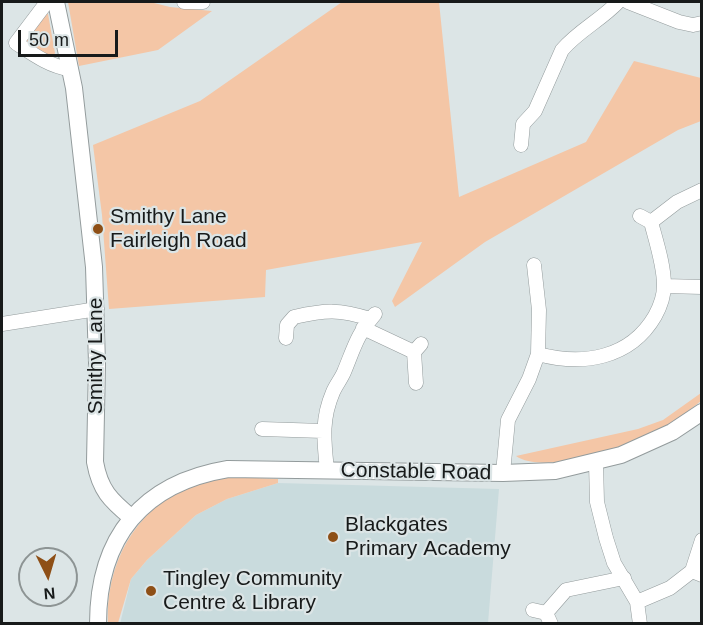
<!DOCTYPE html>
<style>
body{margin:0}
#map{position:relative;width:703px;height:625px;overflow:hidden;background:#dce5e6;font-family:Arial,sans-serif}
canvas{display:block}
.frame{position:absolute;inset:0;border:3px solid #171a1a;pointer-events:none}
.north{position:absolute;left:18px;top:547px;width:60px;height:60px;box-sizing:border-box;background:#dce5e6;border:2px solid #8d9494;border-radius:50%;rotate:175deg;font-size:16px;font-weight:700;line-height:24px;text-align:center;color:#171a1a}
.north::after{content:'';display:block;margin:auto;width:21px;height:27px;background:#8e4f16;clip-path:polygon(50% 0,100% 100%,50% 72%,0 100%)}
.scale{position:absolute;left:18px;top:30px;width:100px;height:27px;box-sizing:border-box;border:3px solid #171a1a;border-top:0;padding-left:8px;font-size:18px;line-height:21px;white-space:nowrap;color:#171a1a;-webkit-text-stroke:4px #dce5e6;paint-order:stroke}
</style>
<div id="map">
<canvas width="703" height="625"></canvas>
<div class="frame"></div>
<div class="north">N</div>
<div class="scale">50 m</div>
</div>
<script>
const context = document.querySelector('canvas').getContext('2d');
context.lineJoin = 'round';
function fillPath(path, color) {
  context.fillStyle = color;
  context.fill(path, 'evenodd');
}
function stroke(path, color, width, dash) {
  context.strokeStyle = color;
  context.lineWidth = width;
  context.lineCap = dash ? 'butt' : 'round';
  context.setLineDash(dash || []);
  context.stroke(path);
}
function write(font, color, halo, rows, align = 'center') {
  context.font = font + ' Arial,sans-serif';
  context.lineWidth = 4.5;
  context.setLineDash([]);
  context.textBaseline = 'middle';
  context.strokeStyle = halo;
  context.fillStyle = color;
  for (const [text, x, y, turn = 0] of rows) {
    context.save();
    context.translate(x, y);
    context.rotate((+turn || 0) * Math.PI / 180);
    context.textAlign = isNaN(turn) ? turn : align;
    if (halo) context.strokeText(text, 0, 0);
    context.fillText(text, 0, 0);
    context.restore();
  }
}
const built = new Path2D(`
 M278,483L499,489L488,623L120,624L131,579L147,560L196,515L227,499Z`);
const green = new Path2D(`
 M68,2H150L170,7L212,11L158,50L79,66Z
 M342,2H439L459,197L586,142L634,61L701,78V121L678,130L485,242L395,307L392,301L422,242L266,270L265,297L109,309L102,215L93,145L200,101Z
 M46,13L48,14L55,53L53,57H49L26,41Z
 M701,393V401C683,416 660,431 638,440C610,451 542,474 516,456L638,429L663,420Z
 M234,477L278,479V483L227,499L196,515L147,560L131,579L118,623L108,624C105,566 134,509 190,487C204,481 219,479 234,477Z`);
const minor = new Path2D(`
 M47,2L16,43C33,54 49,66 69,69
 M184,2H203
 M628,2L679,22L693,25L702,23
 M521,145L523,124L535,111L562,50C578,31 601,20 618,2
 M651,222L677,202L702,190
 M665,286L702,287
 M2,324L97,309
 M363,328L414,352
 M286,338L287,325L294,317C326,310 339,309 370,319
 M538,354C582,366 630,359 655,316C660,307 664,295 664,285C664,265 656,241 651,222L640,216
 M416,383L414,352L421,344
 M262,429L323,431
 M596,463L597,502L606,538L614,563L637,602L640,624
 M327,470C324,441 321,420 333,392C336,385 341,379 344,372C354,348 357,334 375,314
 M503,473L508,420L529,379L538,354L539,310L534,265
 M692,571L702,540
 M637,602L670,588L692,571L702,575
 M533,610L546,613L551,624
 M546,613L566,590L624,578`);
const tertiary = new Path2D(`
 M56,2L74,88L94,267L97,363L95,462C100,490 110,500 132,518
 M98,624C98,537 143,483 228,469L503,473L555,471L621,455L672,432L702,412`);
const markers = [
 [98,229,6,"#8e4f16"],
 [333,537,6,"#8e4f16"],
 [151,591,6,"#8e4f16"]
];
const poiNames = [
 ["Smithy Lane",110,217],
 ["Fairleigh Road",110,241],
 ["Blackgates",345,525],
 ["Primary Academy",345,549],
 ["Tingley Community",163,579],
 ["Centre & Library",163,603]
];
const streetNames = [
 ["Smithy Lane",96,356,-90],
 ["Constable Road",416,472,1]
];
fillPath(built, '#c9dbdd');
fillPath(green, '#f4c6a6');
stroke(minor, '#939b9c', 15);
stroke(tertiary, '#939b9c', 18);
stroke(minor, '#fff', 14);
stroke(tertiary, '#fff', 16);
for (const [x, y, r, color] of markers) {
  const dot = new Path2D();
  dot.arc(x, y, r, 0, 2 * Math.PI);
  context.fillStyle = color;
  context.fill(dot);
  stroke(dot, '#dce5e6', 2);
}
write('21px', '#171a1a', '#dce5e6', poiNames, 'left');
write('21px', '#171a1a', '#dce5e6', streetNames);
</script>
